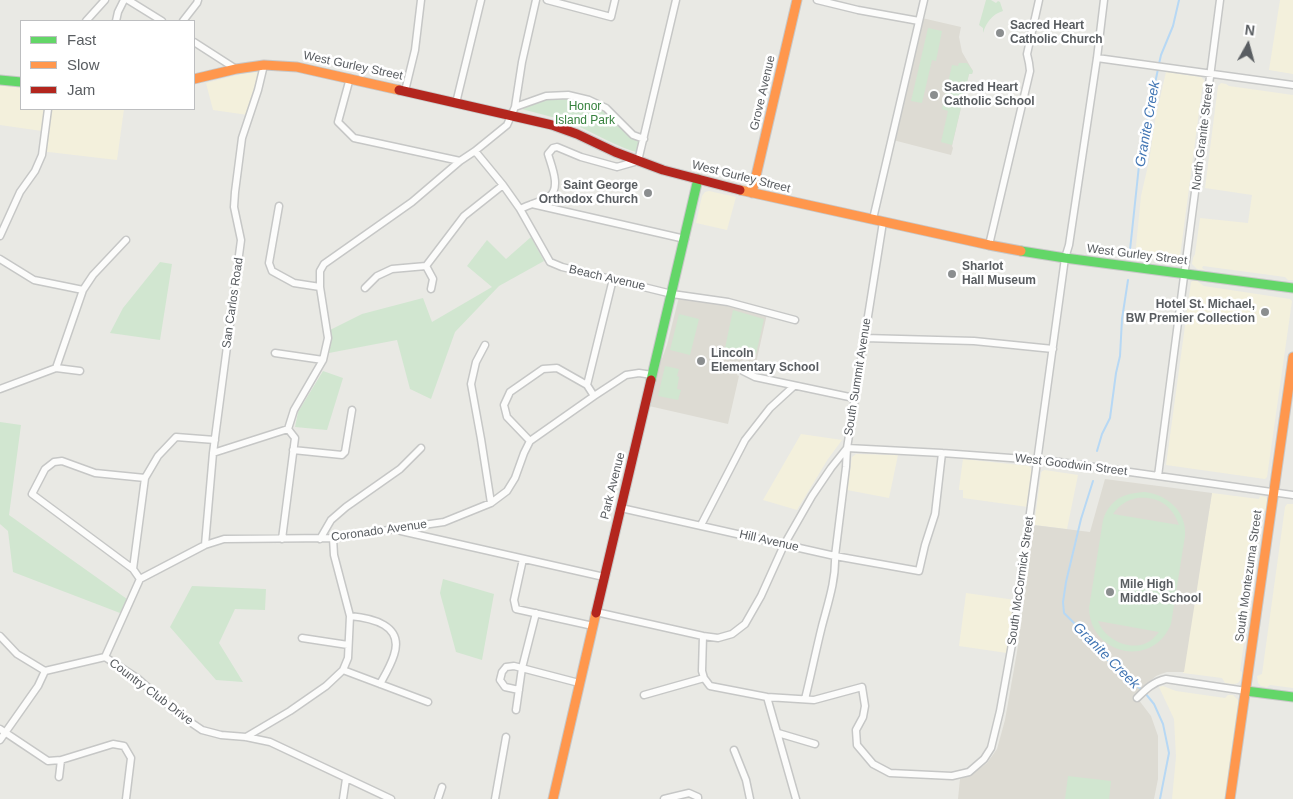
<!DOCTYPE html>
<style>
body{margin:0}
#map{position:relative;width:1293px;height:799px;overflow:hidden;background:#e9e9e4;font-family:Helvetica,sans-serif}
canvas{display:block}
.legend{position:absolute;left:20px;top:20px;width:175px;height:90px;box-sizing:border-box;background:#fff;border:1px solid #bdbec0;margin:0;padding:6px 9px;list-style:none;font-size:15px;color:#595d61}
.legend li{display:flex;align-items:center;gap:10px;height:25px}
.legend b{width:25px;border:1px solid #bdbec0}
.north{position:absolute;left:1223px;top:20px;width:50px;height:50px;-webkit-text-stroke:4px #fff;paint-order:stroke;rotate:7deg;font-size:14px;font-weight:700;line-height:20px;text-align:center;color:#595d61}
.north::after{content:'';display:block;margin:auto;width:18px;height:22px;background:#595d61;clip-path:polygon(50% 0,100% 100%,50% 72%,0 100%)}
</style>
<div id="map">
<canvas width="1293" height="799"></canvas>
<ul class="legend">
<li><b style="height:6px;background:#63d668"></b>Fast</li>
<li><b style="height:6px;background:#ff974d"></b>Slow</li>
<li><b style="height:6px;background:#b3261e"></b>Jam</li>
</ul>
<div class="north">N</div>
</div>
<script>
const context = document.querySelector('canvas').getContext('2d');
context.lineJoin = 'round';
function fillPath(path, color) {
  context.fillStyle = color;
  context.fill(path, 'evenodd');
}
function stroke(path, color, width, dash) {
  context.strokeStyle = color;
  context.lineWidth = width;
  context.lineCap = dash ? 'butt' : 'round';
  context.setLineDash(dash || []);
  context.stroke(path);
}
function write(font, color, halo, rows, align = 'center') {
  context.font = font + ' Helvetica,sans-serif';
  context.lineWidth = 5;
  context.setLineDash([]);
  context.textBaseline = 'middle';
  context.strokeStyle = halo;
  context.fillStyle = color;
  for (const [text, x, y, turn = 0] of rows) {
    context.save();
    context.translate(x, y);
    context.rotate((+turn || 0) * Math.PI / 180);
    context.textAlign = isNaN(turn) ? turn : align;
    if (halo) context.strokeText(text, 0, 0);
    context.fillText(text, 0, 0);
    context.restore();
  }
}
const commercial = new Path2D(`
 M1280,0H1293V74L1269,70Z
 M258,72L257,87L248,115L213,110L206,83L242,74Z
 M1166,72L1201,77L1204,80L1203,87L1202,89L1180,257V262L1175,266H1173L1167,260L1135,256L1141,196L1149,161L1156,115Z
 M1221,83L1226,84L1229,86L1293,95V280H1288L1285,277L1203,266L1202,268L1205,270L1197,269L1192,264L1193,258L1195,254L1200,218L1248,223L1252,195L1205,188L1218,86Z
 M0,84L21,87V109H124L117,160L40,151L42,131L0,125Z
 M709,191L736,197L727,230L696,223L702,196L705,192Z
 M1193,281H1197L1204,286L1290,299L1292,301L1267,477L1265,479L1166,465L1191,282Z
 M801,434L842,440L828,459L797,510L763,500Z
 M856,454L898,455L889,498L847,490L852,457Z
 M963,459L1029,466L1031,468L1032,471L1028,507L963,498V490H959V488Z
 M1045,470L1078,475L1067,529L1034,525L1041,473L1042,471Z
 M1212,493L1259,499L1260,496L1266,497L1268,501L1267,509L1266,511H1262L1240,671L1242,672L1241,679L1238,683L1234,684L1225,683L1222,678L1183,673Z
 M1287,504H1293V688L1270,685L1267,687L1261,686L1258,683L1257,676L1262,674L1285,507Z
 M966,593L1015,600L1007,653L959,646Z
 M1163,686L1176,691L1225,698L1228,695H1233L1239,701L1240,709L1237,711L1226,799H1172L1176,757L1174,719L1159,687Z`);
const education = new Path2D(`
 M922,18L961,27L959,37L962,52L973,71L972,74H969L952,146L953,148L951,155L893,140Z
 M679,297L728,303L767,314L754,372L752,365L748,361L745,360L740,361L737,375L739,376L728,424L649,406L660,364L667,345Z
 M1105,479L1212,493L1184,672H1167L1161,674L1156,676L1135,695L1151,716L1158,736V779L1154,799H958L960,779L971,775L987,763L997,749L1005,720L1017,652L1034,525L1090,532Z`);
const green = new Path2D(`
 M986,0H991L996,3L998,1L1000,2L1003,11C992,14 986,23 983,33V28L979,25Z
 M928,28L942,31L936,61L932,60L922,103L911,101Z
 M959,63H967L973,71L972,74H969L952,145L941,142L948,111L942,109L952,65L958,66Z
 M568,95L606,108L633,135L644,139L640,153C618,148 597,134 575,125C556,117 535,113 515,107L533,101Z
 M531,237L544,261L499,286L455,332L431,399L410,389L397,340L329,353L331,342L330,330L362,314L423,298L432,322L492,287L467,266L487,240L506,259Z
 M160,262L172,264L160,340L110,333L123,308Z
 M733,310L764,319L756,354L740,349L739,353L725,348Z
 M679,314L699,319L690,355L670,350Z
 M665,366L679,369L677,376L679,377L677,389L681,390L678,400L658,396Z
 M323,371L343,378L327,430L295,427L298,412Z
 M0,422L21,425L9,515L127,599L120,613L13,572L8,531L0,524Z
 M1145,492C1168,495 1187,512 1185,536L1171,624C1153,669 1090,655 1089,608L1103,520C1110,499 1124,493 1145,492ZM1137,498C1158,496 1172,505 1179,525L1113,514C1119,505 1127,500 1137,498ZM1098,621L1159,632C1155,637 1150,642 1144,644C1126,650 1104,638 1098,621Z
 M443,579L494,594L482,660L456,652L440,593Z
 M192,586L266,589L265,610L235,609L219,643L243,682L216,680L170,627Z
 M1068,776L1111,781L1109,799H1065Z`);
const stream = new Path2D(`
 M1159,64L1161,55L1173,26L1179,0
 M1130,250L1140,156L1145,126L1149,114L1152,98L1158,69
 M1097,451L1102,434L1110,418L1116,373L1120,356L1122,319L1128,280
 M1093,481L1081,519L1066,582L1063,602L1064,613L1078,627L1085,638L1118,670L1142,690
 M1145,693L1154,704L1163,724L1169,753L1160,799`);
const street = new Path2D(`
 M128,0L162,21
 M547,0L611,17L615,0
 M817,0L858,10L919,21
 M86,21L105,0
 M116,21L118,12L124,0
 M183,21L197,3L198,0
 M194,42L236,69
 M1097,58L1293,85
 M350,78L338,122L354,138L460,161
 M405,91L415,50L421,0
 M456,103L481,0
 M515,107L546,96L568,95L589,100L606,108L633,135L644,139
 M475,151L503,185L520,209L550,262L562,267L672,294L728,302L795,320
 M532,204L685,239
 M279,206L269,263L272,271L294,283L320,287
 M520,209C529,205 542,201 550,196C561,187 551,165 548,154L553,148L557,147L581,157L617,167L638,161L676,0
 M873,219L924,0
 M0,236L20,192L35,171L42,155L48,109
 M989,245L1030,71L1029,63L1027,54L1039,0
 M0,259L34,280L83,290
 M426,266L433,279L431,289
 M365,288L377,276L392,269L426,266L464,216L503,185
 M864,338L974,341L1053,349
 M485,345L476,362L471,384L481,439L491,503
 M275,353L323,360
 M56,368L83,290L93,275L126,240
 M743,371L755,377L854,398
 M587,385L613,279
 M0,389L56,368L80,371
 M530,441L507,417L504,405L510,392L543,369L557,368L587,385L594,396
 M293,450L342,455L345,452L352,410
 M213,453L288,429
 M1158,476L1220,0
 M621,508L835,556L919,571L925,545L935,514L942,453
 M701,525L745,440L770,408L794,386
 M401,531L604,577
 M282,539L295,438L288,429L294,410L323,360L328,338L320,287V271L324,264L412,202L460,161L475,151L507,125L515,107L522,62L536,0
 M320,539L331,520L346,507L400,469L421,448
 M205,545L213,453L241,240L234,207L235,192L242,138L258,90L264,65
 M523,559L514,600L516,609L593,626
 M133,569L145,478L158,456L176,437L215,440
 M140,579L133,569L32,494L45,469L54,462L62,461L95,473L145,478
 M596,612L703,636L718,638L732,634L745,624L761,596L784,545L812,496L831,468L847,448L883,222
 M350,616C372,618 404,625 394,655C391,665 385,675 380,684
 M0,636L17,654L45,671L105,657L137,678L177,713L202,730L221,735L246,737L270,742L391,799
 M703,636L702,671L704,678L710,686L767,697L814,700L862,687L865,706L863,717L856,730L857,745L873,764L890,773L952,776L969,772L984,759L991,748L1000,711L1012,644L1065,258L1069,245L1097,58L1104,0
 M302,638L348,645
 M105,657L140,579L205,545L224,539L333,538L444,522L491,503L507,491L515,478L524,453L530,441L594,396L626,375L639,373L652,375
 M343,670L428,702
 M519,690L505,687L500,680L502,672L506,667L514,666L579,683
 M644,695L704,678
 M767,697L796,799
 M1137,698C1146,689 1153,682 1166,679L1246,691
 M805,699C811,675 816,650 822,626C828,603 836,580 835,556L846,467L847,448L942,453L1052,461L1293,495
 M516,710L522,668L536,613
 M0,729L48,761L61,760L113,744L124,746L131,758L126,799
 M778,733L815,744
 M246,737L290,711L326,686L343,670L348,658L350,616L334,555L333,538
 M0,740L38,686L45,671
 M734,750L746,780L750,799
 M59,777L61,760
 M343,799L346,779
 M438,799L442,787
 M495,799L506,737
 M664,799L689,793L698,797V799`);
const fast = new Path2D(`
 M0,80L21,82
 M1021,251L1065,258L1293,288
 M651,380L698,179
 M1246,691L1293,697`);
const slow = new Path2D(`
 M194,79L236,69L264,65L297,67L399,90
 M740,190L989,245L1021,251
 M752,193L797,0
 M553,799L596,613
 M1230,799L1293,357`);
const jam = new Path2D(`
 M399,90L552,125L577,134L615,152L663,170L740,190
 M596,613L651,380`);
const markers = [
 [1000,33,5,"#8b8e8f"],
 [934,95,5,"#8b8e8f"],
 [648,193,5,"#8b8e8f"],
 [952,274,5,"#8b8e8f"],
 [1265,312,5,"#8b8e8f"],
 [701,361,5,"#8b8e8f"],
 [1110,592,5,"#8b8e8f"]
];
const poiNames = [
 ["Sacred Heart",1010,26],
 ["Catholic Church",1010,40],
 ["Sacred Heart",944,88],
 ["Catholic School",944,102],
 ["Saint George",638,186,"right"],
 ["Orthodox Church",638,200,"right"],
 ["Sharlot",962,267],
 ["Hall Museum",962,281],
 ["Hotel St. Michael,",1255,305,"right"],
 ["BW Premier Collection",1255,319,"right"],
 ["Lincoln",711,354],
 ["Elementary School",711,368],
 ["Mile High",1120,585],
 ["Middle School",1120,599]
];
const streetNames = [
 ["West Gurley Street",353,66,12],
 ["Grove Avenue",763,93,-77],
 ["North Granite Street",1203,137,-83],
 ["West Gurley Street",741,177,14],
 ["West Gurley Street",1137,255,7],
 ["Beach Avenue",607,278,13],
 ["San Carlos Road",233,303,-82],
 ["South Summit Avenue",858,377,-81],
 ["West Goodwin Street",1071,465,7],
 ["Park Avenue",613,486,-76],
 ["Coronado Avenue",379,531,-8],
 ["Hill Avenue",769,541,13],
 ["South Montezuma Street",1249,576,-82],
 ["South McCormick Street",1021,581,-82],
 ["Country Club Drive",151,692,37]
];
const parkNames = [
 ["Honor",585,107],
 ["Island Park",585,121]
];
const waterNames = [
 ["Granite Creek",1148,124,-80],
 ["Granite Creek",1106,656,45]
];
fillPath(commercial, '#f3f0dc');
fillPath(education, '#dddbd3');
fillPath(green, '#d1e6d0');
stroke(stream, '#b7d8f4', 2);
stroke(street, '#c6c7c6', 9);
stroke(fast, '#c7c7c7', 11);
stroke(slow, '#c7c7c7', 11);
stroke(jam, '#c7c7c7', 11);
stroke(street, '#fcfcfb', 6);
stroke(fast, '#63d668', 9);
stroke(slow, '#ff974d', 9);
stroke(jam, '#b3261e', 9);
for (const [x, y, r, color] of markers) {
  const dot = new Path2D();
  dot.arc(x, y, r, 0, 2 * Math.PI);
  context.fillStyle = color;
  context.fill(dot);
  stroke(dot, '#fff', 2);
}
write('bold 12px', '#595d61', '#fff', poiNames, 'left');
write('12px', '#595d61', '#fff', streetNames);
write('12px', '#37823e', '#fff', parkNames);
write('italic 14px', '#4276b4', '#fff', waterNames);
</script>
